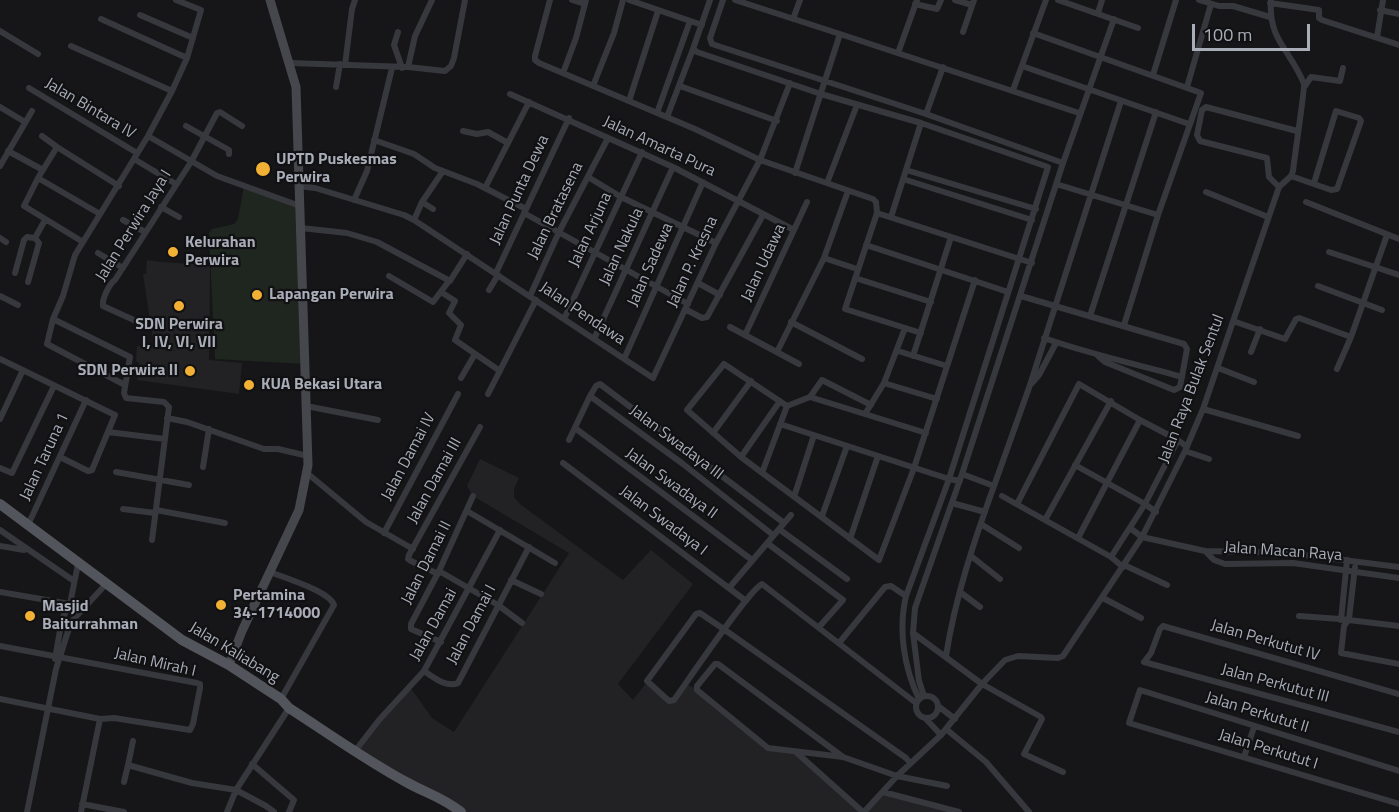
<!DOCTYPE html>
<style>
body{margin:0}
#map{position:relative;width:1399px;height:812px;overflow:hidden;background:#161618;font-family:"Titillium Web",sans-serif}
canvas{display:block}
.scale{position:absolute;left:1192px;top:24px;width:118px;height:27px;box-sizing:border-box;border:3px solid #a8adb8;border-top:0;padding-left:8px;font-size:18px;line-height:21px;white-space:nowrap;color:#a8adb8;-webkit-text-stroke:4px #111113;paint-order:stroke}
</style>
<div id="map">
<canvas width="1399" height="812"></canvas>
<div class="scale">100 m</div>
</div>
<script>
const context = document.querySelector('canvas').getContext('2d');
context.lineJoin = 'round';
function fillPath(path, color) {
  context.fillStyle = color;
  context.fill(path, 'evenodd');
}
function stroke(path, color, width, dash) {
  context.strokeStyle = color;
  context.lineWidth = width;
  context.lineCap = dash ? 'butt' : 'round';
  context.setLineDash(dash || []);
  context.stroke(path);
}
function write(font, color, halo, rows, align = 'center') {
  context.font = font + ' "Titillium Web",sans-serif';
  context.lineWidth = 4.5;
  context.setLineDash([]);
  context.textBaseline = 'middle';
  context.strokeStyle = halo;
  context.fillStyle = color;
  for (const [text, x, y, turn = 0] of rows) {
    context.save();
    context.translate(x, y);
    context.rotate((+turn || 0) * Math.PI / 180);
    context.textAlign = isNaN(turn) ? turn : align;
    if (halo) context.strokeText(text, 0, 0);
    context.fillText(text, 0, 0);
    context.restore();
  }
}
const built = new Path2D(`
 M147,260L161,262L210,265L209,360L242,363L239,394L137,380L139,363L136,361L137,346L178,351L154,346L143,274H146Z
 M480,459L519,478L514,489V497L520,504L623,580L651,550L693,584L618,684L633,700L647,682L669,701L687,684L697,690L766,747L797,753L863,812H461L355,751L410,687L432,718L454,732L569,553L473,496L467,486Z
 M883,792L959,812H864Z`);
const green = new Path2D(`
 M244,186L300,206L305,364L215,359L209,233L212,229L234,224L238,219Z`);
const street = new Path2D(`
 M550,0L535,56V60L539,63L695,129L760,160L873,199L876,202L877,213L1032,263
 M572,0L585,4
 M629,0L702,25
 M710,0L693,49L697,52L821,94L921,123L1048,167L949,479L906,596C898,630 904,668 919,699
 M723,0L710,38L712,44L926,114L1063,163L962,474L915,608L913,633L919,681L924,696
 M735,0L840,34
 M955,0L972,5
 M1058,0L1138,28
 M1199,0L1219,6H1233L1270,17
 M1270,3L1319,10V18L1322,20L1399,45
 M915,4L937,9L941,0
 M1380,10L1399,14
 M1098,13L1102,0
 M140,15L193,38
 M101,19L187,58
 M793,19L800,0
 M0,31L38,54
 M398,32L394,45L402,68
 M963,32L974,0
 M1033,33L1201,93L1158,215L1124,325
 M1377,37L1383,0
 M71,46L172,91
 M898,53L917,0
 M290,63L408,67L445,71L451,66L454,58L465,0
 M345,65L352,9L355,0
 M1022,66L1189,124
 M408,67L415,36L432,0
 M563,73L576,38L586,0
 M1153,75L1176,0
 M593,86L614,33L623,0
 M680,86L777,121
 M1305,86L1311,77L1340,81L1343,68
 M336,87L340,64
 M1187,87L1211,4
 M29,88L137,153
 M1013,90L1046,0
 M510,94L673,167L794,230
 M629,101L658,11
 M0,107L25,122
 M657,113L690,21
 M926,114L943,67
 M667,117L693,49
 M186,126L229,150V154
 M463,131L477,134L488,132L508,143
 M42,136L57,147
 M148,136L217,176L300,206
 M374,140L414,154L435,168L477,184L526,209
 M8,151L43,170
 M134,159L176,184
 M1063,163L1114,19
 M0,166L32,111
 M906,170L1036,209
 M795,173L840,34L1079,113
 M1291,176L1331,190L1337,189L1361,121L1359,118L1336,111L1314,183
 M588,177L621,197L716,243
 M38,178L100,214
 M903,179L1032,220
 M827,183L857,105
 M1056,184L1158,215
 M299,186L315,188L404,215L414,220L653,378L716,243L760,160L790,83
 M1279,187L1269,177L1267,158L1200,141L1197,135L1202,110L1206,107L1297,131
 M485,188L529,102
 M1206,192L1268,217
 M354,200L367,171L392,68
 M422,202L433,209
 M1306,202L1399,239
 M161,207L179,217
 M524,213L688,304
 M877,213L845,309L921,333
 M891,217L921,123
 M123,220L145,232
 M414,220L422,202L443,171
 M301,228L347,233L377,242L450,281L467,254
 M0,238L6,242
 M35,238L45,220
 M83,242L24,206L38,178L57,147L119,186
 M866,245L1008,292
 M1329,252L1399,275
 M98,253L123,268
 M824,258L848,191
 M15,273L24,240L27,237L35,238
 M496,273L569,118
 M389,276L433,302L449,281
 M855,278L931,302
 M28,282L39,243L35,238
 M698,283L720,295
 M1318,286L1382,310
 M489,290L498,275
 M441,292L455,301L449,313L461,325L455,340L500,371
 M0,296L18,305
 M530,296L559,232L608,138
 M1021,296L1184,344L1187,349L1180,387L1174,390L1105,362L1097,355
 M685,309L702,318L707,317L763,215
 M1090,316L1156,112
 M53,319L47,344L125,385
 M564,319L642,152
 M136,321L103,306C102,299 109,284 115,280L191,162L217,113L220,112L242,126
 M1233,321L1285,339L1296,319L1299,318L1351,337
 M791,322L862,359
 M730,327L799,364
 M745,335L807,202
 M1044,338C1089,354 1136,364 1182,377
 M594,339L673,167
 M898,351L947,366
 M777,352L824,258L857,269
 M1251,352L1260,329
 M913,356L951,237
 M0,359L115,415L92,470L88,471L60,457
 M624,359L703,182
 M1218,368L1254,382
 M1337,369L1351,337L1387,235
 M461,378L475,354
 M884,383L937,399
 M1032,383L1039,375L1056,343
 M488,394L536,300
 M590,396L596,386L600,384L784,523
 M810,397L822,380L871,405
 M306,406L378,420
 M787,406L724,364L687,410L741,457L879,560L914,468L975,280
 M1203,409L1298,436
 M865,414L884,383L905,328
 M167,418L187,422L264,449H278L308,456
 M0,419L23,370
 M780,424L949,479L960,481
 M575,428L752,560
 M108,432L165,439
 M713,433L751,381
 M569,440L590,396L683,464L773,535
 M1185,451L1209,459
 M741,457L780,401
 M563,463L746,601
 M1075,465L1145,504L1156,512
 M203,467L209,429
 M0,468L12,473L54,386
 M116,472L189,485
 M307,473L366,522L413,549
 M762,473L787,406L810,397L926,433
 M962,474L994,486L1030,385L1121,101
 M1002,496L1111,557L1123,567
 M794,497L814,435
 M952,503L985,512
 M1017,504L1079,384L1140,420L1178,440L1187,447
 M123,509L155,513
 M156,510L225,523
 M467,511L555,563
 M822,516L847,446
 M1045,520L1111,401
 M981,524L1019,548
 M28,525L86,400
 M1130,528L1142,537L1205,551L1288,553L1399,567
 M779,529L847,579
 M0,530L74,581
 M384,533L458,394
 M1078,538L1140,420
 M850,539L878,456
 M152,540L169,407L164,402L126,398L124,393L130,357L53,319L63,296L75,255L148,136L172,91L187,58L201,10L176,0
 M767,543L843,600L819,627
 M0,546L24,550
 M1205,551L1214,560L1225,564L1293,563L1399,578
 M971,556L1000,579
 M1111,557L1145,504L1178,440
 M1124,565L1167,585
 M1355,567L1349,619L1344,626L1341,653L1399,664
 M439,571L498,605L522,623
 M270,572C285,578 329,591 334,605L281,699
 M438,574L411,561L408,559L409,555L480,427
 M511,580L541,594
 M729,588L791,515
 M0,592L70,604L79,611
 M960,592L980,607
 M1103,598L1141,618
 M1299,616L1340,619L1399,626
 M1341,620L1347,560
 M913,633L982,684L1041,717L1042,719L1024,754L1063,772
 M441,642L411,629V624L439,571L473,496
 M839,643L885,587L891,586L906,596
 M0,646L197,683L200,684V688L193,724L190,730L114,718L100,719L0,699
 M946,656C955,598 974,541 994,486
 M55,659L62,619L70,604L78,564
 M424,671C434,678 447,688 458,683L529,547
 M1399,694L1163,626L1160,629L1151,653L1144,662L1399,732
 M916 707a11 11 0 1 1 22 0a11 11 0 1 1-22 0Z
 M938,706L955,719
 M925,718L941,735
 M946,729L986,762L1029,812
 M355,751L379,720L424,671L500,530
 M797,753L863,812
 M843,757L718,664H715L697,686V690L768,748L843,757L897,776L947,786
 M1244,757L1254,727
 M910,763L906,758L725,630L700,613L696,614L647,681L669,701L674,700C687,682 749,590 762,584L916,703
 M252,764L294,800L289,812
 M128,765L133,741
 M1399,771L1140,690L1129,723L1399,804
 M124,782L128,765L192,783L236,790L266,806L274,812
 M883,792L959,812
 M82,804L124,812
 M27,812L56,669L71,622L107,583
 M81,812L100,719
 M227,812L236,790L289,708
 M864,812L897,776L941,735L982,684L1005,660L1018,656L1058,658L1063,656L1142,537L1185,451L1203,409L1279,187L1291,176L1293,171C1294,160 1305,88 1304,84C1291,50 1268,41 1271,0`);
const secondary = new Path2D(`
 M229,665L242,631L299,510L308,465L296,87L270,0`);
const primary = new Path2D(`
 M0,504L182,640L229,665L281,699L289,708C328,733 367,761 408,783C428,794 442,797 461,812`);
const markers = [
 [263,169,8,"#f2b134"],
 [173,252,6,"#f2b134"],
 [257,295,6,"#f2b134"],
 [179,306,6,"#f2b134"],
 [190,371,6,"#f2b134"],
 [249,385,6,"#f2b134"],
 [221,605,6,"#f2b134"],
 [30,616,6,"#f2b134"]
];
const streetNames = [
 ["Jalan Bintara IV",90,109,31],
 ["Jalan Amarta Pura",659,147,25],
 ["Jalan Punta Dewa",520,190,-65],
 ["Jalan Bratasena",556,211,-64],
 ["Jalan Perwira Jaya I",134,226,-58],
 ["Jalan Arjuna",591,230,-65],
 ["Jalan Nakula",622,247,-65],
 ["Jalan P. Kresna",693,262,-65],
 ["Jalan Udawa",764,263,-65],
 ["Jalan Sadewa",651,265,-66],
 ["Jalan Pendawa",582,314,34],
 ["Jalan Raya Bulak Sentul",1192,389,-69],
 ["Jalan Swadaya III",676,443,37],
 ["Jalan Taruna 1",45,457,-65],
 ["Jalan Damai IV",409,457,-62],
 ["Jalan Damai III",435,481,-61],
 ["Jalan Swadaya II",671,484,36],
 ["Jalan Swadaya I",663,521,37],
 ["Jalan Macan Raya",1283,552,4],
 ["Jalan Damai II",427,563,-63],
 ["Jalan Damai",434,625,-61],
 ["Jalan Damai I",472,625,-62],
 ["Jalan Perkutut IV",1265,641,16],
 ["Jalan Kaliabang",234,653,31],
 ["Jalan Mirah I",155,663,13],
 ["Jalan Perkutut III",1275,684,15],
 ["Jalan Perkutut II",1257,713,17],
 ["Jalan Perkutut I",1268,750,17]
];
const poiNames = [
 ["UPTD Puskesmas",276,160],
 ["Perwira",276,178],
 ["Kelurahan",185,243],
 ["Perwira",185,261],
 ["Lapangan Perwira",269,295],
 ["SDN Perwira",179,325,"center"],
 ["I, IV, VI, VII",179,343,"center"],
 ["SDN Perwira II",178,371,"right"],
 ["KUA Bekasi Utara",261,385],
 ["Pertamina",233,596],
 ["34-1714000",233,614],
 ["Masjid",42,607],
 ["Baiturrahman",42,625]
];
fillPath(built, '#222225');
fillPath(green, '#1e261f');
stroke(street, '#37383d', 6);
stroke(secondary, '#45474d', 9);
stroke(primary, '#53555c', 10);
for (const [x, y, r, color] of markers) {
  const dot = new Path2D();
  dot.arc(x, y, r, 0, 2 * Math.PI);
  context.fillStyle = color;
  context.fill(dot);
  stroke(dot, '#111113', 2);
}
write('16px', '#a8adb8', '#111113', streetNames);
write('bold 16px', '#a8adb8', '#111113', poiNames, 'left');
</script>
